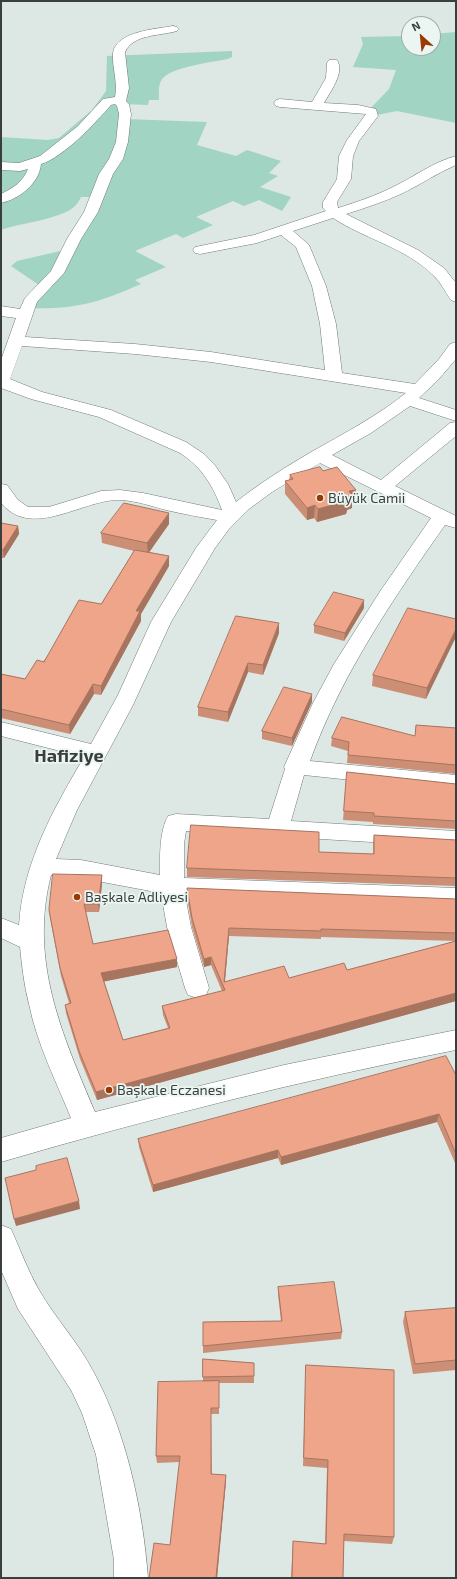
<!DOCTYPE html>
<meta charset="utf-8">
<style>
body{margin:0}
#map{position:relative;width:457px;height:1579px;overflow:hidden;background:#dde7e4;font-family:"Exo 2",sans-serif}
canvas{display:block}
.frame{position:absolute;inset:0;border:2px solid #3a3e3c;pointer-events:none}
.north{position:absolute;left:401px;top:16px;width:40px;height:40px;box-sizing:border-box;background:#ebf5f1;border:1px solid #a4aca9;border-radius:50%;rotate:333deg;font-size:11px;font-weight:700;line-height:16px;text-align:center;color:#3a3e3c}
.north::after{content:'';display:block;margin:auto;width:14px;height:18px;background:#9c3802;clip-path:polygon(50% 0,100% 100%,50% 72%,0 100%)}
</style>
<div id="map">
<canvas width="457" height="1579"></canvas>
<div class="frame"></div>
<div class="north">N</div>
</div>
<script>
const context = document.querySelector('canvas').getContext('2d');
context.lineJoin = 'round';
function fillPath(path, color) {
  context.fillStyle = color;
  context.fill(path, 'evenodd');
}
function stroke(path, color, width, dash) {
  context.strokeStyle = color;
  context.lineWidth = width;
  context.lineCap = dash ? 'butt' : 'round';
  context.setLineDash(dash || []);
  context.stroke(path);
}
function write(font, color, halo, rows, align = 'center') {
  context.font = font + ' "Exo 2",sans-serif';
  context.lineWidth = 3.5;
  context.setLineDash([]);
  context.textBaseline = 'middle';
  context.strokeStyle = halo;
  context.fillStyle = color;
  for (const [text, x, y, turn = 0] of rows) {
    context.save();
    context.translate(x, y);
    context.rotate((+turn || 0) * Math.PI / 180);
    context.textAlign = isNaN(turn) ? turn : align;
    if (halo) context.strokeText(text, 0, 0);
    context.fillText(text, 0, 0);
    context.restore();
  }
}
const green = new Path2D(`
 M456,32V123L397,111L372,116L369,110L389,89L396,70L353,67L363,44L361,37L409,36V48H433V34Z
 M232,51V57L228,59C214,62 167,67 161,81C158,86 159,94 159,100H149L148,105L123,104L125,119L207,122L197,145L236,156L247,150L281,161L269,173L278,176L260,187L291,197L282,211L259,200L244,206L233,201L196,217L213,225L183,238L176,234L135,251L166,267L135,280L141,284C97,303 75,310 26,308L42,287L11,266L17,261L69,249L97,197H81C80,199 78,203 76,205C64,219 19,223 1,230V137L48,140L59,138L92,110L106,91L107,56Z`);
const minor = new Path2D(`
 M173,26L177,27L179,29L177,31C160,36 133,34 125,52L129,88L126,101L129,104L131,114L128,142L123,159L113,174L98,212L81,239L64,273L37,302L25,337L135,344L211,352L325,370L320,324L312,286L296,247L281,235L257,243L200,254L195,253L193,250L195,247L200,246L254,235L326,211L323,208V202L337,179L339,156L347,140L366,114L280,107L276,106L274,103L276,100L280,99L312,102L326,78L327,63L329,60H337C345,73 330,92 324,103L358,105L376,109L378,116L359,141L353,156L351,179L337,202L338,208C357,202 375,196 393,187C414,177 433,162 456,156V165C437,173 420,185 401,194C383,202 365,208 346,214L418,250L444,268L456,283V302L451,300C445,292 441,282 433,275C406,248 365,239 333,218L293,231L309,245L326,286L336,324L342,373L415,384L439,359L450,344L456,342V359L438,380L419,398L456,410V421L410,406L371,433L332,455L381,480L450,423L456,422V436L395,486L456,516V528L445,525C393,599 341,675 310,761L456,775V791L304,775L291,821L456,831V847L186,831L184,844V878L456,888V906L185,895L191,927L209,988L206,995L197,998L188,995L185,988L167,927L161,893L81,878L51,875C29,961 62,1034 95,1112L284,1065L456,1030V1050C302,1080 151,1118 1,1162V1138L71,1118C56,1081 37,1044 29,1004C24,985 22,966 20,947L1,938V918L19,925C23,863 53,810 84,757L1,736V722L91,744L118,695L151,622L196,548L217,520C200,517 183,514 166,510C151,506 137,501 121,500C85,498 33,540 2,504L1,484L7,485L18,500L28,507H49L101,491L120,490L143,493L222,510C213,486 202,467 180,453L99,417L31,399L1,388V360L16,318L1,316V306L20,309L25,298L51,271L67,239L84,212L99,174L109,159L116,142L119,114L117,106L115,104L111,105C95,123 64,157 41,164C39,184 19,199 1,203V194C13,188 23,182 28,169L20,171L1,170V162L19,163L40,156L78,126L103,99L115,97C118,82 112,68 113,53C116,31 157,29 173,26ZM22,346L135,354L211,362L406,393C377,416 345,433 313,451C287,466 260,483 236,502L228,484L214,464L204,454L186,442L111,410L42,392L10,379ZM320,463L431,518L381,590L334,664L313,703L284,767L285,769L269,819L176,814L168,816C159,832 160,857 160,875L81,860L56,859L77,810L133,705L171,622L215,548L229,529L249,509L272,492Z
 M1,1225L11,1229C20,1249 28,1271 39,1290C55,1318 78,1342 93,1371C126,1431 143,1510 148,1578H114V1560L96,1455L82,1413L71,1390L18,1309L1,1270Z`);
const wall = new Path2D(`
 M290,475L355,502L352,503V508L347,510L346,514L317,522L314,518L307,520L285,494V481L289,480Z
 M1,523L18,526L19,534L4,558H2L1,559Z
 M169,524L149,552L169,556V566L141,614V621L101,695L94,694L70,734L1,718V674L25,679L101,604L134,551L102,543L101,533Z
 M364,608L344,641L314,633V625Z
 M456,619L426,699L372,686L373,675Z
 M279,633L263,675L248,672L228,722L198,716V707Z
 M312,702L292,746L262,739V731Z
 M416,725L456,728V774L347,763L348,751L331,746L332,738L415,736Z
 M347,772L456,784V829L373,824V822L343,820Z
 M374,835L456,840V886L187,877V868L319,852L373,854V844Z
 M102,875V884L99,912H86L93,944L177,959V967L104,981L123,1040L168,1028L163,1015L162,1006L222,991L211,965L204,967L192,927L187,897V888L456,899V941L321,937V939L229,936L225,982L289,978L347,970L456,941V1001L97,1100L80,1059L66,1013L65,1005L69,1003L61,976L50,918L49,910Z
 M456,1075V1165L437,1122L281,1165L278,1158L153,1192L139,1147L138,1139Z
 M278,1287L342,1332L341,1339L203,1353V1322L281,1321L278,1294Z
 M456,1308V1370L413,1374L403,1322L405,1312Z
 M203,1359L254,1363V1383H219V1414H211L212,1474L226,1481L217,1578H149L170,1545L180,1462L157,1463L156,1456L203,1381Z
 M306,1365L394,1537L392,1544L344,1541L343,1578H291L293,1541L325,1544L327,1468L303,1466Z`);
const shadedWall = new Path2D(`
 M356,490L355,502L352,503V508L347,510L346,514L317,522L318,509L344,498L349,491Z
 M315,505L314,518L307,520V508Z
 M169,513V524L148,554L147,543Z
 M18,526L19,534L4,558L3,550Z
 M1,550L2,558L1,559Z
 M169,556V566L141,614V621L101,695V686L136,611Z
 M364,600V608L344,641L345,633Z
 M279,623V633L263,675V665Z
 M456,629V637L426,699L427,688Z
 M248,663V672L228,722V712Z
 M93,684L94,694L70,734L69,725Z
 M312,694V702L292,746V738Z
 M102,875V884L99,912L98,904Z
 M229,928V936L224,990V982Z
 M211,957V965L204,967V959Z
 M177,959V967L102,982L101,973Z
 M456,993V1001L97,1100L96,1092Z
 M439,1114L437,1122L281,1165V1157Z
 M278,1150V1158L153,1192V1185Z
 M79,1201L80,1209L16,1226L14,1219Z
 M226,1475V1481L217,1578H216Z`);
const building = new Path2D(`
 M320,467L323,471L337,467L356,490L349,491L352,495L344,498L347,501L318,509L315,505L307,508L285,481L293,479L290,475Z
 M124,503L169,513L147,543L101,533Z
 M1,523L18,526L3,550H1Z
 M135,550L169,556L136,611H140L101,686L93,684L69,725L1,709V700L2,698H1V674L25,679L37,660L44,662L79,600L101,604Z
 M334,592L364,600L345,633L314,625Z
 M408,608L456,619V629L427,688L373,675Z
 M236,616L279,623L263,665L248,663L228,712L198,707Z
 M284,687L312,694L292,738L262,731Z
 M342,717L415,736L416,725L456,728V765L348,755L349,742L332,738Z
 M347,772L456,784V821L374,816V813L344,811Z
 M191,825L319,832V852L374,854V835L456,840V878L187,868Z
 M53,874L102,875L98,904H84L93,944L168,930L177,959L101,973L123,1040L170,1028L162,1006L225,990L211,957L204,959L192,918L187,888L456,899V933L321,929V931L229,928L224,982L284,966L289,978L344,963L347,970L456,941V993L96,1092L79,1051L65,1005L71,1003L60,968L49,910Z
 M446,1056L456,1075V1154L439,1114L281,1157L278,1150L153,1185L138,1139Z
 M67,1158L79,1201L14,1219L5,1178L36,1170V1166Z
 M334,1282L342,1332L203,1346V1322L282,1321L278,1287Z
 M456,1308V1360L415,1364L405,1312Z
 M203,1359L254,1363V1376L203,1377Z
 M306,1365L394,1370V1537L344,1534L343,1578H292L293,1541L326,1544L328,1460L304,1458Z
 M219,1381V1408H211V1474L226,1475L216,1578H149L154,1543L170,1545L180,1456H156L158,1382Z`);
const markers = [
 [320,498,4,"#9c3802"],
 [77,897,4,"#9c3802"],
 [109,1090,4,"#9c3802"]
];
const poiNames = [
 ["Büyük Camii",328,498],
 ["Başkale Adliyesi",85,897],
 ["Başkale Eczanesi",117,1090]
];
const districtNames = [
 ["Hafiziye",69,756]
];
fillPath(green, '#a1d4c2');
stroke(minor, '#717a77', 1);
fillPath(minor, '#fff');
fillPath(wall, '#cd8e76');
fillPath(shadedWall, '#a77460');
fillPath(building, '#eea589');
stroke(building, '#a77460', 1);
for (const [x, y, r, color] of markers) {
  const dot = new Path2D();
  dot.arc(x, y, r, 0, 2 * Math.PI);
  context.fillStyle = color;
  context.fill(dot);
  stroke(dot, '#ebf5f1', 1.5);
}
write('14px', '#3a3e3c', '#ebf5f1', poiNames, 'left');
write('bold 18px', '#3a3e3c', '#ebf5f1', districtNames);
</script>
